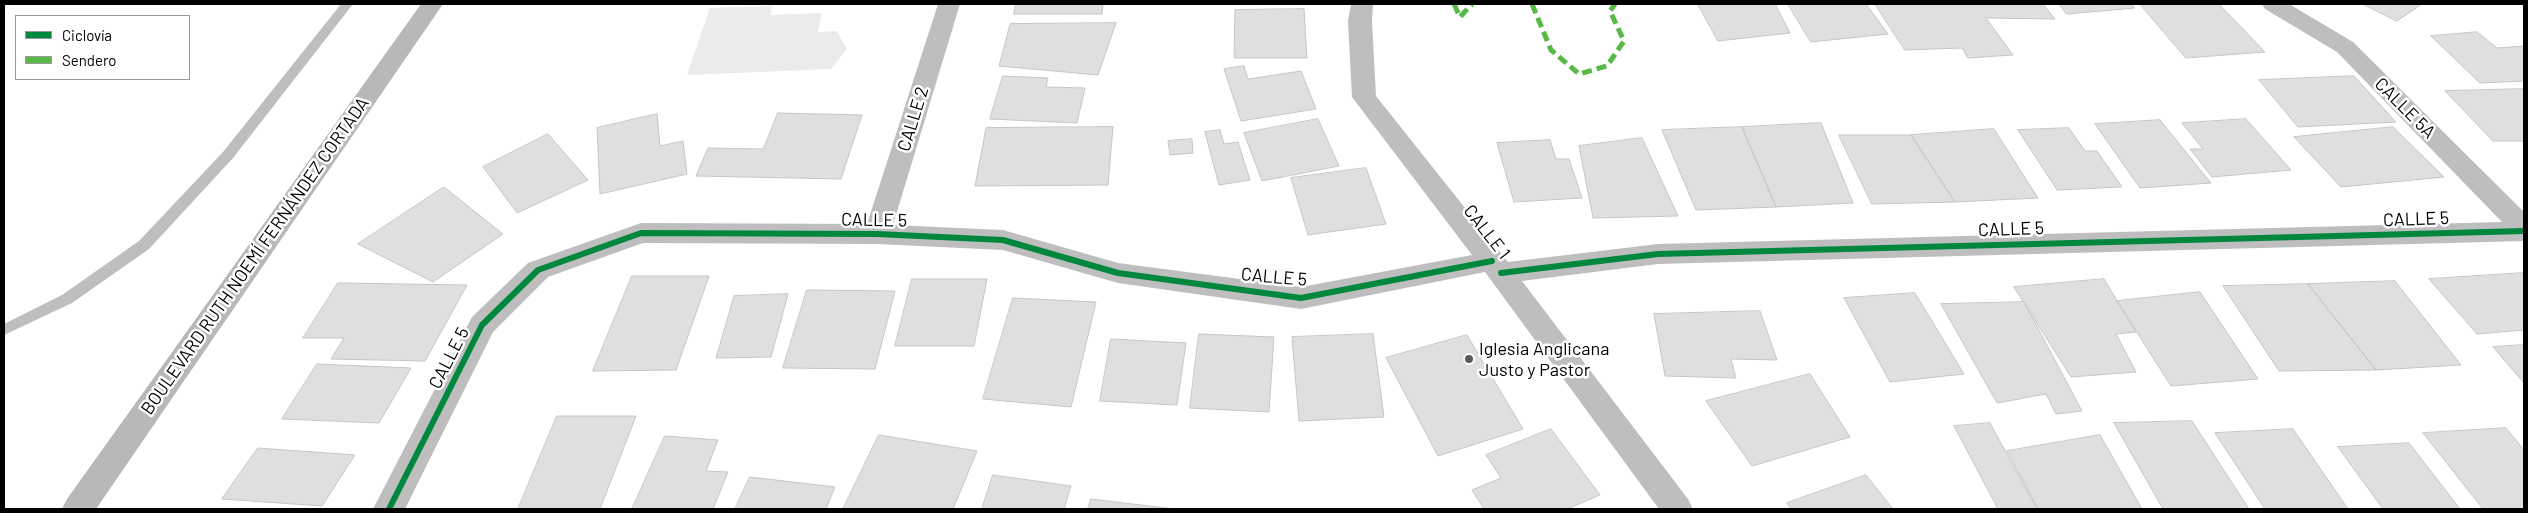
<!DOCTYPE html>
<meta charset="utf-8">
<style>
body{margin:0}
#map{position:relative;width:2528px;height:513px;overflow:hidden;background:#fff;font-family:Barlow,sans-serif}
canvas{display:block}
.frame{position:absolute;inset:0;border:5px solid #000;pointer-events:none}
.legend{position:absolute;left:15px;top:15px;width:175px;height:65px;box-sizing:border-box;background:#fff;border:1px solid #999;margin:0;padding:6px 9px;list-style:none;font-size:15px;color:#000}
.legend li{display:flex;align-items:center;gap:10px;height:25px}
.legend b{width:25px;border:1px solid #999}
</style>
<div id="map">
<canvas width="2528" height="513"></canvas>
<div class="frame"></div>
<ul class="legend">
<li><b style="height:6px;background:#00873e"></b>Ciclovía</li>
<li><b style="height:6px;background:#58b947"></b>Sendero</li>
</ul>
</div>
<script>
const context = document.querySelector('canvas').getContext('2d');
context.lineJoin = 'round';
function fillPath(path, color) {
  context.fillStyle = color;
  context.fill(path, 'evenodd');
}
function stroke(path, color, width, dash) {
  context.strokeStyle = color;
  context.lineWidth = width;
  context.lineCap = dash ? 'butt' : 'round';
  context.setLineDash(dash || []);
  context.stroke(path);
}
function write(font, color, halo, rows, align = 'center') {
  context.font = font + ' Barlow,sans-serif';
  context.lineWidth = 5;
  context.setLineDash([]);
  context.textBaseline = 'middle';
  context.strokeStyle = halo;
  context.fillStyle = color;
  for (const [text, x, y, turn = 0] of rows) {
    context.save();
    context.translate(x, y);
    context.rotate((+turn || 0) * Math.PI / 180);
    context.textAlign = isNaN(turn) ? turn : align;
    if (halo) context.strokeText(text, 0, 0);
    context.fillText(text, 0, 0);
    context.restore();
  }
}
const green = new Path2D(`
 M772,6L770,15L822,13L818,32L837,31L847,49L831,69L687,75L710,8Z`);
const stream = new Path2D(`
 M341,4H353L233,158L149,249L72,303L4,335V324L62,295L139,241L223,152Z`);
const building = new Path2D(`
 M1016,4H1103L1102,14H1014Z
 M1698,4H1775L1790,33L1718,41Z
 M1788,4H1866L1888,34L1811,42Z
 M1875,4H2043L2055,19L1986,18L2013,55L1968,58L1962,48L1905,50Z
 M2059,4H2131L2135,8L2067,14Z
 M2140,4H2219L2265,52L2186,58Z
 M2363,4H2422L2397,21Z
 M1304,9L1307,58H1234L1235,10Z
 M1116,23L1098,75L999,66L1010,24Z
 M2477,32L2497,48L2524,46V81L2480,83L2431,36Z
 M1244,66L1248,79L1301,71L1316,109L1241,121L1224,69Z
 M1003,76L1048,78L1046,87L1085,88L1077,123L990,119Z
 M2354,76L2396,122L2298,127L2259,80Z
 M2524,89V141H2493L2445,91Z
 M778,113L862,115L841,179L696,176L708,148L763,149Z
 M657,114L660,146L683,141L687,174L600,194L597,128Z
 M1318,119L1339,166L1262,181L1244,133Z
 M2246,119L2291,170L2212,177L2190,149H2203L2182,123Z
 M2160,120L2211,183L2140,188L2095,124Z
 M1821,123L1853,203L1776,207L1742,127Z
 M1113,127L1108,185L975,186L986,128Z
 M1742,127L1776,207L1696,210L1662,130Z
 M2393,127L2444,177L2341,187L2294,137Z
 M2069,128L2085,151H2097L2122,187L2057,190L2018,130Z
 M1994,129L2038,198L1955,202L1911,135Z
 M1220,130L1224,144L1238,142L1250,180L1219,185L1205,132Z
 M548,134L588,180L517,213L483,167Z
 M1839,135H1911L1955,202L1872,204Z
 M1642,138L1678,216L1593,218L1579,146Z
 M1192,139L1193,153L1170,155L1168,141Z
 M1550,140L1556,159H1569L1582,198L1514,202L1497,143Z
 M1366,168L1386,224L1308,235L1291,178Z
 M444,187L503,234L433,282L358,244Z
 M2524,273V330L2477,334L2429,279Z
 M632,276H709L676,370L593,371Z
 M912,279H987L974,346H895Z
 M2104,279L2136,332L2116,334L2136,372L2071,377L2014,287Z
 M2395,281L2461,365L2376,370L2308,284Z
 M338,283L467,285L425,361L331,359L344,338H303Z
 M2308,284L2376,370L2279,371L2223,286Z
 M807,290L895,291L875,369L783,368Z
 M2200,292L2258,379L2171,386L2117,301Z
 M1915,293L1964,374L1890,382L1844,298Z
 M788,294L771,357L716,358L734,296Z
 M1013,298L1096,302L1071,407L983,399Z
 M2024,302L2082,411L2056,414L2046,394L1997,403L1941,304Z
 M1760,311L1777,360L1731,359L1736,378L1665,376L1654,314Z
 M1199,334L1274,337L1269,412L1190,408Z
 M1373,334L1384,417L1299,421L1292,337Z
 M1467,335L1523,429L1438,456L1386,358Z
 M1111,339L1186,343L1177,405L1100,401Z
 M2524,345V383L2493,347Z
 M317,364L411,368L379,423L282,419Z
 M1810,374L1850,437L1752,466L1706,401Z
 M557,416H636L600,509H518Z
 M2192,421L2249,509H2163L2114,423Z
 M1990,423L2037,509H1998L1954,426Z
 M2506,428L2524,450V509H2483L2423,433Z
 M1551,429L1600,495L1567,509H1484L1472,490L1501,478L1486,455Z
 M2293,429L2348,509H2265L2215,433Z
 M879,435L977,451L953,509H843Z
 M2100,435L2142,509H2038L2007,451Z
 M665,436L718,440L706,471L728,472L713,509H632Z
 M2409,443L2460,509H2383L2338,447Z
 M258,448L355,455L322,506L222,499Z
 M993,475L1071,486L1064,509H982Z
 M1866,475L1893,509H1791L1787,503Z
 M750,477L835,487L826,509H735Z
 M1091,499L1174,509H1088Z`);
const street = new Path2D(`
 M938,4H960L893,225L1003,230L1118,263L1301,287L1472,255L1352,97L1348,21L1351,4H1373L1372,21L1376,96L1508,262L1658,244L2502,222L2337,52L2265,9L2262,4H2289L2353,42L2524,212V241L1658,264L1522,281L1688,499L1693,509H1659L1485,272L1301,309L1118,283L1003,250L877,244L643,243L548,277L493,332L405,509H373L472,317L528,263L641,223L867,224Z`);
const secondary = new Path2D(`
 M421,4H443L96,509H62L67,499Z`);
const quiet = new Path2D(`
 M1454,4L1460,17L1472,4
 M1532,4L1551,50L1579,74L1607,66L1624,41L1610,11L1615,4`);
const cycleway = new Path2D(`
 M1501,273L1658,254L2524,231
 M389,509L482,325L538,270L641,233L877,234L1003,240L1118,273L1301,298L1492,261`);
const markers = [
 [1469,359,5,"#595959"]
];
const streetNames = [
 ["CALLE 5A",2405,108,45],
 ["CALLE 2",913,119,-73],
 ["CALLE 5",2416,219,-2],
 ["CALLE 5",874,220,1],
 ["CALLE 5",2011,229,-2],
 ["CALLE 1",1487,232,52],
 ["BOULEVARD RUTH NOEMÍ FERNÁNDEZ CORTADA",255,256,-55],
 ["CALLE 5",1274,277,5],
 ["CALLE 5",449,358,-63]
];
const poiNames = [
 ["Iglesia Anglicana",1479,349],
 ["Justo y Pastor",1479,370]
];
fillPath(green, '#ebebeb');
fillPath(stream, '#bebebe');
fillPath(building, '#dfdfdf');
stroke(building, '#c6c6c6', 1);
fillPath(street, '#bebebe');
fillPath(secondary, '#b8b8b8');
stroke(quiet, '#58b947', 5, [10, 5]);
stroke(cycleway, '#00873e', 6);
for (const [x, y, r, color] of markers) {
  const dot = new Path2D();
  dot.arc(x, y, r, 0, 2 * Math.PI);
  context.fillStyle = color;
  context.fill(dot);
  stroke(dot, '#fff', 2);
}
write('18px', '#000', '#fff', streetNames);
write('18px', '#000', '#fff', poiNames, 'left');
</script>
